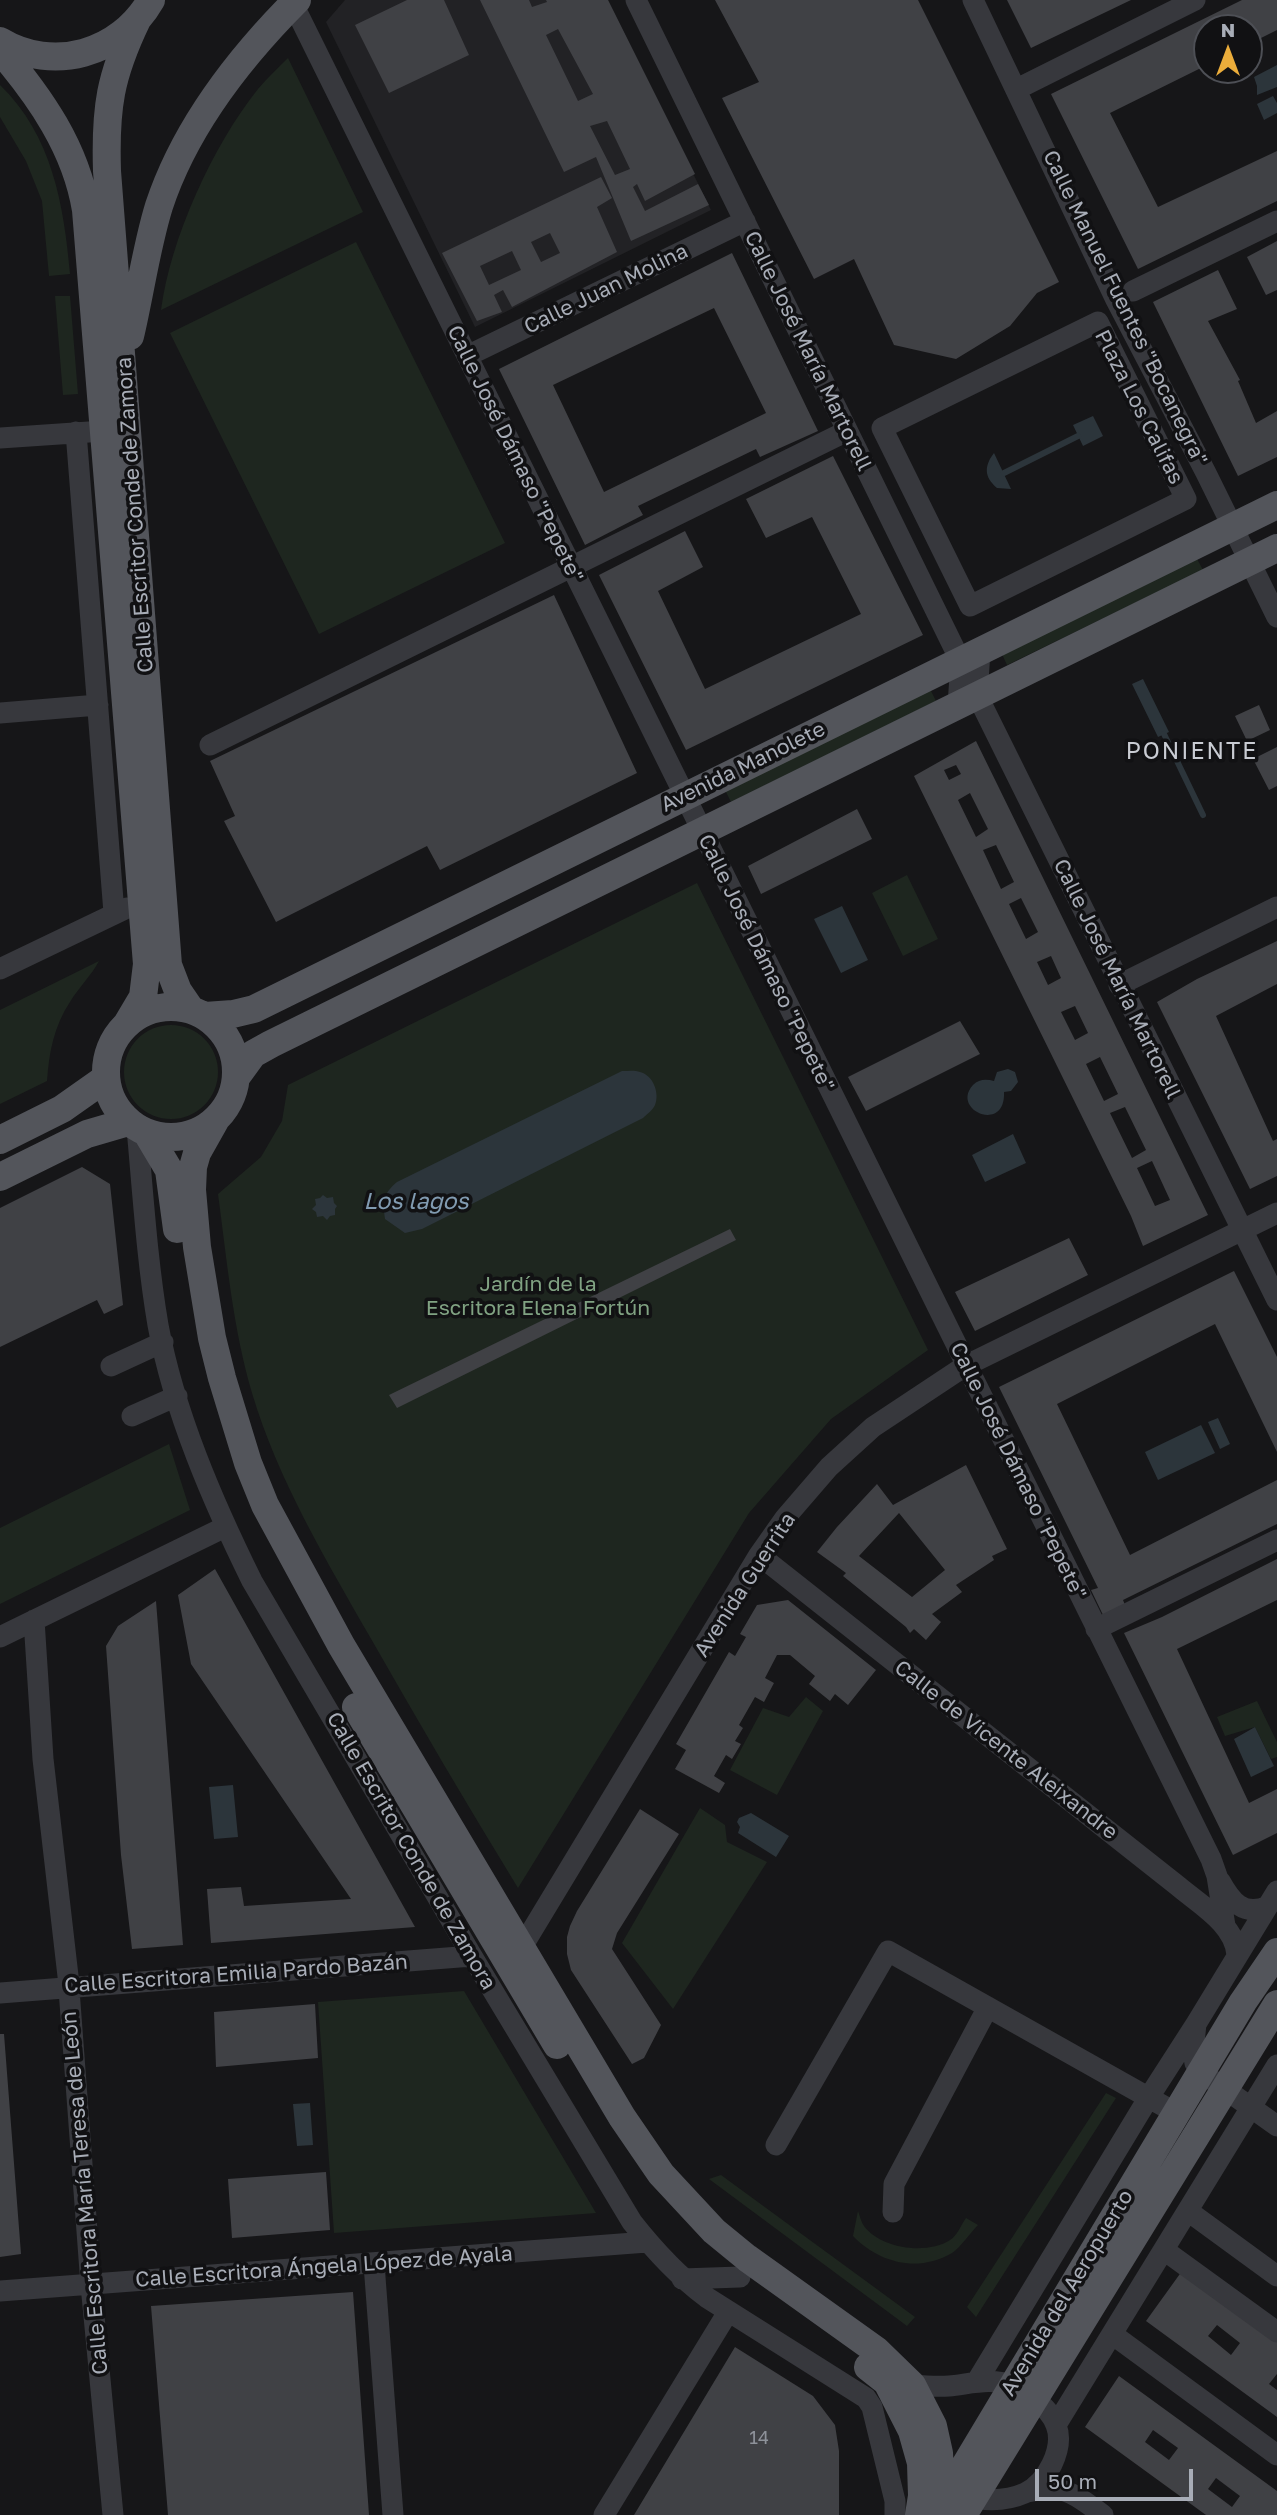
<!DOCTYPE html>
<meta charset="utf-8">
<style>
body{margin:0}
#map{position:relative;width:1277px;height:2515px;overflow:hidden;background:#161618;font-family:"Golos Text",sans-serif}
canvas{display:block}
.north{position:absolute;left:1193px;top:14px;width:70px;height:70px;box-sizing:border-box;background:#111113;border:2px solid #4d4f55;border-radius:50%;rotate:0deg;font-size:19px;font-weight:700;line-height:28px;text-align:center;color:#a8adb7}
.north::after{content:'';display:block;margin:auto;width:24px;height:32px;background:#ebad3b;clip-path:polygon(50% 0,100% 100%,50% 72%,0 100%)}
.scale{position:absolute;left:1035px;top:2469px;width:158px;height:32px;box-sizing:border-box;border:4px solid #a8adb7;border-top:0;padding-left:9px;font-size:21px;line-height:24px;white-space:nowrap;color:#a8adb7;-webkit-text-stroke:5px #111113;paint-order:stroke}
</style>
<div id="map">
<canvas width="1277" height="2515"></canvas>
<div class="north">N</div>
<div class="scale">50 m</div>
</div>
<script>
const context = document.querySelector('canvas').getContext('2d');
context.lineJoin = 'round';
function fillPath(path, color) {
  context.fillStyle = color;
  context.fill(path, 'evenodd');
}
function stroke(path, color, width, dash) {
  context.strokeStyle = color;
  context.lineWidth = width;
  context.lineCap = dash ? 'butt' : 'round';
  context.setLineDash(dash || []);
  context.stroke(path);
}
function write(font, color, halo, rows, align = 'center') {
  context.font = font + ' "Golos Text",sans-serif';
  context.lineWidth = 7;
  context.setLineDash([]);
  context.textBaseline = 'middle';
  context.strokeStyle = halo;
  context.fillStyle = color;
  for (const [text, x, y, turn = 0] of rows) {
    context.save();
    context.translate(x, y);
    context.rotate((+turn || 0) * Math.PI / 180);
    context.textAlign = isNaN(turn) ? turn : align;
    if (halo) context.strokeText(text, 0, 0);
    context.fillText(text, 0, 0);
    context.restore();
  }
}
const built = new Path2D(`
 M345,0H608L711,210L475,327L326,22Z`);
const green = new Path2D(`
 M288,58L363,212L161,310C170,239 213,145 258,89C267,78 278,68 288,58Z
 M0,85C52,135 64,205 70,274L49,276L42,201L26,161L0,117Z
 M356,242L505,543L319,634L170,333Z
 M55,296H70L78,394L63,395Z
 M1196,557L1203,570L1007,665L1001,652Z
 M930,689L936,701L731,802L725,790Z
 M907,875L938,939L903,956L872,893Z
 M697,883L928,1350L831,1419L749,1513L518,1888C467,1805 418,1721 370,1637C325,1558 278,1480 252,1393C233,1329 227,1261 218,1194L261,1157L282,1121L288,1085Z
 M99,961C91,976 79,987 70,1002C54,1026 49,1052 47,1081L0,1104V1010Z
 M124 1072a47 47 0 1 1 94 0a47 47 0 1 1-94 0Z
 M169,1444L190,1510L0,1604V1528Z
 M806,1697L823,1711L777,1795L730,1770L763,1708L789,1717Z
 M1257,1701L1277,1742V1757L1271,1759L1255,1727L1225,1736L1217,1717Z
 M700,1808L725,1825L727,1842L767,1862L673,2009L622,1943Z
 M464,1991L596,2213L334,2233L318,2002Z
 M1106,2093L1116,2098L976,2317L967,2307Z
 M721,2175L915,2317L907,2326L709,2179Z
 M858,2211C860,2216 861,2222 864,2226C881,2249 927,2255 950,2240C957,2236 961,2225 966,2218L978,2225C970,2233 961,2247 952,2253C918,2273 879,2263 853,2236Z`);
const water = new Path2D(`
 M1277,65V87L1257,95V86L1254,77Z
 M1273,96L1277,103V113L1264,120L1257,104Z
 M1093,416L1103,436L1083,446L1073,425Z
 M994,453L1011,489L997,488C984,477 984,466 994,453Z
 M1143,679L1169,732L1158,737L1132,684Z
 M842,906L868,960L841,973L814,919Z
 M1008,1069L1015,1072L1018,1082L1011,1091L1004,1092C1006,1134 950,1110 973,1085C979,1079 986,1079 994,1081L997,1072Z
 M622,1071C628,1071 635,1070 640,1072C653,1075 660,1093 655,1105C653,1110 647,1114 643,1118L422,1229L405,1233L385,1219C383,1201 382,1195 397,1182Z
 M1013,1134L1026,1163L985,1182L972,1155Z
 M323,1195L327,1198L333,1197L334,1203L337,1206L335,1209V1215L330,1216L327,1220L323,1216L317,1217L316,1212L312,1209L316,1205L315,1199L320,1198Z
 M1218,1418L1230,1444L1220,1449L1208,1422Z
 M1201,1425L1215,1453L1158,1480L1145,1452Z
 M1255,1727L1274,1766L1251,1777L1234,1739Z
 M233,1785L238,1837L214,1839L209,1787Z
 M751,1813L789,1836L776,1857L738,1833L740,1827L737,1822L739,1818Z
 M310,2103L313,2145L297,2146L293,2104Z`);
const stream = new Path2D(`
 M1004,473L1078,436
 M1164,734L1203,815`);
const building = new Path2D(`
 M407,0H444L469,55L389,93L355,25Z
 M480,0H529L532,7L547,2L546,0H608L695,174L645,201L637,184L633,187L645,211L698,184L709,205L631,241L596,157L564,172ZM558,29L593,94L578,101L546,35ZM607,121L630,169L615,175L590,126Z
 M715,0H918L1059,282L1037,293L1010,326L956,359L894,345L854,259L814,279L722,98L759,82Z
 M1007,0H1131L1031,48Z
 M1242,0H1277V30L1249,44V28H1207V65L1110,113L1158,207L1277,151V201L1138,269L1051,94Z
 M601,177L612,198L597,207L617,252L512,307L503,290L494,295L502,312L477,321L442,253ZM550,233L560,253L541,262L531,242ZM512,251L521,270L489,285L480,266Z
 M1277,241V290L1266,295L1247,257Z
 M732,253L818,431L760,457L756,449L638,506L643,515L585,545L499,369ZM714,308L766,413L604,492L553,385Z
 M1218,270L1237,309L1208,321L1240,380L1238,381L1256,423L1277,411V457L1238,476L1153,302Z
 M833,456L923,635L686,750L599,575L685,531L703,567L658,591L705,689L861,614L812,517L766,538L746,499Z
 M554,595L637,773L440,870L427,846L276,922L224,821L235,816L210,761Z
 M1259,705L1270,730L1247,741L1235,716Z
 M976,741L1208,1215L1143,1246L1131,1216L914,776ZM956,765L961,774L949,780L944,770ZM970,793L988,829L976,837L958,800ZM996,845L1014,882L1001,889L983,850ZM1021,898L1038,932L1026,939L1009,904ZM1051,956L1061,978L1048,985L1037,962ZM1075,1006L1088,1033L1075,1040L1061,1012ZM1100,1057L1118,1094L1104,1101L1086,1064ZM1125,1107L1146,1150L1132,1158L1110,1113ZM1152,1161L1170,1200L1155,1206L1137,1168Z
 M1277,747V786L1269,790L1253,759Z
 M857,809L872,839L761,894L748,866Z
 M1277,941V984L1216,1016L1273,1141L1277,1139V1176L1250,1189L1157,1002L1197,979Z
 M960,1021L980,1054L866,1111L848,1077Z
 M82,1167L110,1184L123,1305L104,1314L97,1300L0,1347V1208Z
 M730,1229L736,1240L397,1408L389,1395Z
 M1069,1238L1088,1275L975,1331L955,1292Z
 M1234,1271L1277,1357V1452L1215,1324L1057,1404L1130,1555L1277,1480V1524L1123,1600L1125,1605L1103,1615L1091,1590L1098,1588L999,1387Z
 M966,1465L1007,1549L992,1556L994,1560L956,1585L962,1592L932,1614L941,1622L926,1640L914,1629L910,1633L906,1627L843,1576L846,1573L817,1552L837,1527L877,1484L893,1505ZM899,1513L945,1570L912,1597L859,1556Z
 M1277,1559V1600L1177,1649L1249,1803L1277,1789V1833L1233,1855L1124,1633L1162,1617Z
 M215,1569L415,1927L211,1943L207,1889L241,1887L244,1906L351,1899L191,1664L178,1595Z
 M788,1600L876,1670L848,1705L835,1694L830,1701L809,1684L815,1676L790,1655H777L765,1678L774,1683L764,1702L755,1697L739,1725L743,1728L735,1741L741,1744L732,1759L726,1755L714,1776L725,1783L719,1793L675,1769L686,1750L676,1744L729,1652L735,1656L746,1637L740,1634L757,1605Z
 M156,1601L183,1945L132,1949L121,1855L106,1646L118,1626Z
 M640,1809L679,1834L617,1933L612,1949L661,2025L644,2058L632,2064L571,1970L567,1954V1937L570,1926L577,1911Z
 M315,2004L318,2058L216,2067L214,2012Z
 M0,2034H4L21,2254L0,2257Z
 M326,2172L330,2230L232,2238L228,2179Z
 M1182,2271L1277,2339V2374L1269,2384L1277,2390V2417L1146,2321ZM1217,2325L1240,2343L1231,2355L1208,2336Z
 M353,2292L369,2515H168L151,2306Z
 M735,2347L813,2396L835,2425L839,2451V2515H634Z
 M1119,2376L1277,2491V2515H1206L1085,2427ZM1153,2430L1178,2448L1169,2460L1145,2442ZM1216,2478L1240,2496L1232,2507L1208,2489Z`);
const minor = new Path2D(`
 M636,0L961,662L958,705
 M973,0L1116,300L1206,473L1277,617
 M293,4L1211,1859L1217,1876L1225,1926
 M1017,89L1195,0
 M1133,291L1277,221
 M1098,322L1186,499L970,606L882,428Z
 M467,356L745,221
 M76,432L114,913
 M0,438L89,432
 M980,652L977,695L1277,1300
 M0,713L98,705
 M210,745L847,431
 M0,969L127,908
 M1119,985L1277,907
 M137,1128C143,1194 147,1260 158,1325C174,1412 213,1502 252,1581L472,1956L632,2222C654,2250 677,2275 706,2297L866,2398L872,2407L895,2501V2515
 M111,1366L163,1342
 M132,1416L177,1396
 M759,1555L1178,1886C1199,1904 1235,1924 1237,1955
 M34,1620L43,1759L68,1976L91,2285L113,2515
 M1096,1629L1277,1540
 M0,1637L225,1527
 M1220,1881C1231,1901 1243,1917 1268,1906
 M1277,1891L1196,2024L1193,2052L1195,2063L1201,2072L1277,2126
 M519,1959L522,1947L759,1555L785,1518L829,1467L873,1427L965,1366L1277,1213
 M0,1993L472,1956
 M776,2145L888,1951L1176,2113
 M1188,2211L1277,2276
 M893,2212L894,2184L988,2007
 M1164,2250L1277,2332
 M374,2264L393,2515
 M682,2279L740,2277
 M0,2291L647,2242
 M1112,2334L1277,2455
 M977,2381L1149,2097L1196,2024
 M912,2385C924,2386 937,2387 949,2386C970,2384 992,2377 1013,2386C1028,2393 1050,2408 1056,2425C1065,2448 1047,2483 1025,2493C1005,2502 984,2501 963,2496
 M1056,2425L1277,2065
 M1027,2492C1066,2484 1073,2493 1103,2515
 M604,2515L728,2312`);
const major = new Path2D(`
 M137,20C110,76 105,108 107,171L168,965L178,991L191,1010
 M0,41C53,73 120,54 151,0
 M0,50C40,97 76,148 86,210L147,964L143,997L127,1024
 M130,336C140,294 146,248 159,206C185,127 239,58 297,0
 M106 1072a65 65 0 1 1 130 0a65 65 0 1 1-130 0Z
 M205,1016L233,1014L254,1009L1277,505
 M237,1076L253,1054L271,1044L1277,548
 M215,1121L197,1153L193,1167L192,1190L197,1247L212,1338L222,1378L248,1463L265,1505L341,1645L622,2117L661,2174L714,2231L747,2258L877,2351L912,2385L933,2426L939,2453L941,2493L937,2515
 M147,1133L169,1170L177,1229
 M0,1140L62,1109L106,1078
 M0,1177L87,1134L128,1122
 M356,1707L557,2045
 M868,2367L887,2382L912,2431L921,2463L922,2496L919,2515
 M942,2504L1243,2002L1277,1952
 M963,2515L1277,2004`);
const numberNames = [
 ["14",759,2438]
];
const streetNames = [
 ["Calle Juan Molina",606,289,-26],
 ["Calle Manuel Fuentes \"Bocanegra\"",1125,308,64],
 ["Calle José María Martorell",808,351,64],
 ["Plaza Los Califas",1139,407,63],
 ["Calle José Dámaso \"Pepete\"",515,454,64],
 ["Calle Escritor Conde de Zamora",135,515,-94],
 ["Avenida Manolete",743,767,-26],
 ["Calle José Dámaso \"Pepete\"",766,963,64],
 ["Calle José María Martorell",1117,979,64],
 ["Calle José Dámaso \"Pepete\"",1018,1471,64],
 ["Avenida Guerrita",745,1585,-57],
 ["Calle de Vicente Aleixandre",1006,1750,38],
 ["Calle Escritor Conde de Zamora",411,1851,60],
 ["Calle Escritora Emilia Pardo Bazán",236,1974,-4],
 ["Calle Escritora María Teresa de León",85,2193,-95],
 ["Calle Escritora Ángela López de Ayala",324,2267,-4],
 ["Avenida del Aeropuerto",1067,2293,-59]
];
const parkNames = [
 ["Jardín de la",538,1284],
 ["Escritora Elena Fortún",538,1308]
];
const neighbourhoodNames = [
 ["PONIENTE",1192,752]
];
const waterNames = [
 ["Los lagos",416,1202]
];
fillPath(built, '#222225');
fillPath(green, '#1e261f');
fillPath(water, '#2c353b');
stroke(stream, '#2c353b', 6);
fillPath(building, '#404145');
stroke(minor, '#37383d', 21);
stroke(major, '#53555b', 28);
write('18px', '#8e929a', null, numberNames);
write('21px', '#a8adb7', '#111113', streetNames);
write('21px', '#80a282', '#111113', parkNames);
context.letterSpacing = '2px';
write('23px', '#c9ccd3', '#111113', neighbourhoodNames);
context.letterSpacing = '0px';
write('italic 23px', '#819bb1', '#111113', waterNames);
</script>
